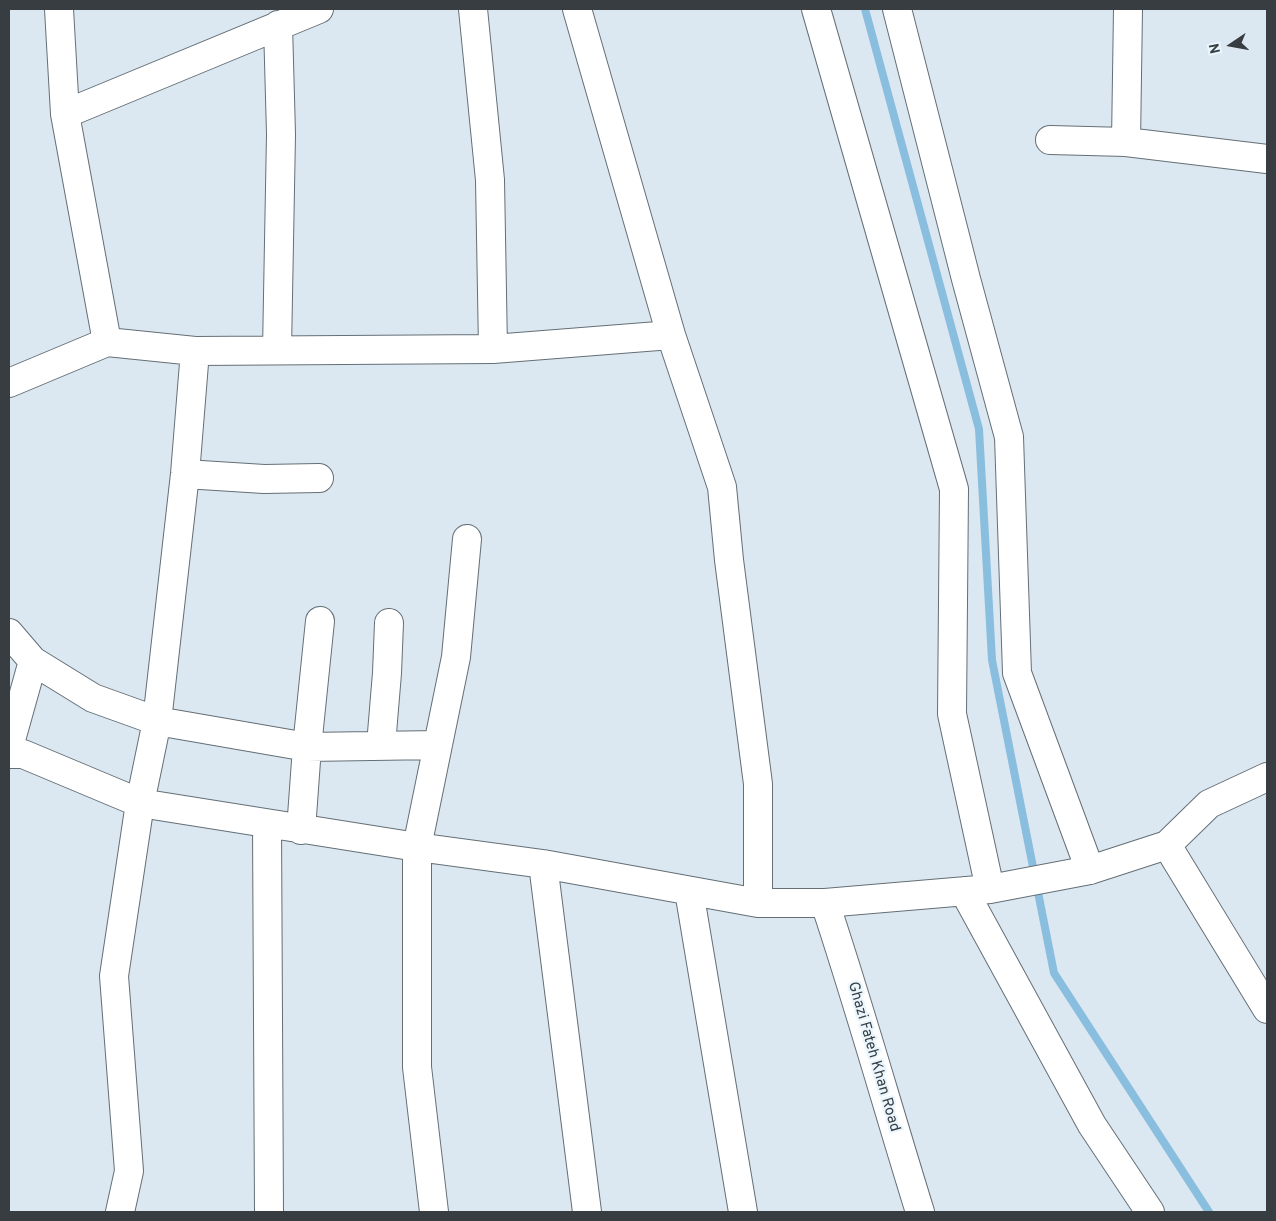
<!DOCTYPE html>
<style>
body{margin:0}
#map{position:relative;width:1276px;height:1221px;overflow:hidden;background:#dce8f1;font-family:Overpass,sans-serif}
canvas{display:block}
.frame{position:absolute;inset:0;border:10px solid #383d41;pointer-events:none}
.north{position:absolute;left:1206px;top:20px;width:50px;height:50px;-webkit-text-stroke:4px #e9f6fe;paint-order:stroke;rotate:258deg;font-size:14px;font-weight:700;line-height:20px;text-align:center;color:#383d41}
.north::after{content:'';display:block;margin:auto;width:18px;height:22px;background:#383d41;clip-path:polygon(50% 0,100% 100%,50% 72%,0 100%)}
</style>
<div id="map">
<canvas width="1276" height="1221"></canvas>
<div class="frame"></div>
<div class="north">N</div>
</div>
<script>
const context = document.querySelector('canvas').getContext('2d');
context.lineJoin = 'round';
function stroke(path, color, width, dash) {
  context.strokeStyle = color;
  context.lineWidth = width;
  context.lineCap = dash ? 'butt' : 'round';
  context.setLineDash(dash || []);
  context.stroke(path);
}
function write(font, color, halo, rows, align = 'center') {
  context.font = font + ' Overpass,sans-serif';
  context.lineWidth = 4.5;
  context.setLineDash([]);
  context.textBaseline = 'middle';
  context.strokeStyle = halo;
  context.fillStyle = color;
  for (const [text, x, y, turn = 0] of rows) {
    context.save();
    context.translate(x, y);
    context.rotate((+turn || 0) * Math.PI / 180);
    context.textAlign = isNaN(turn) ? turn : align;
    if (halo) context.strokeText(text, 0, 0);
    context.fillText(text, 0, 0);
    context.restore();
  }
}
const stream = new Path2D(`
 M865,9L979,429L992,660L1054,973L1209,1212`);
const street = new Path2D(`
 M59,9L65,114L107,342
 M473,9L490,180L493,349
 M577,9L671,335L722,487L729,560L758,784V903
 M816,9L954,489L952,714L990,889
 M897,9L966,279L1009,437L1017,673L1090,870
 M65,114L319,9
 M1050,140L1126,142L1267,159
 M1126,142L1128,9
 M277,350L281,134L278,25
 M9,383L107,342L195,351L493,349L671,335
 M185,474L264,479L319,478
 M9,633L33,661L93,698L157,721L307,747L437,745
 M381,745L387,673L389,623
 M9,747L33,661
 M9,754H23L140,803L417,847L543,864L758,903H825L990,889L1090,870L1167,845L1209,804L1267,777
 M267,824L269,1212
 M301,830L307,747L320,621
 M1167,845L1267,1009
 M543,864L587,1212
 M689,891L743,1212
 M964,891L1092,1125L1150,1212
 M825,903C859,1005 888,1109 920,1212
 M120,1212L129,1171L114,976L140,803L157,721L185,474L195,351
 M434,1212L417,1067V847L456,657L467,539`);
const streetNames = [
 ["Ghazi Fateh Khan Road",873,1057,74]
];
stroke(stream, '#8abedf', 8);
stroke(street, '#646f76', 30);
stroke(street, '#fff', 28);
write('15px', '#383d41', '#e9f6fe', streetNames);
</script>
